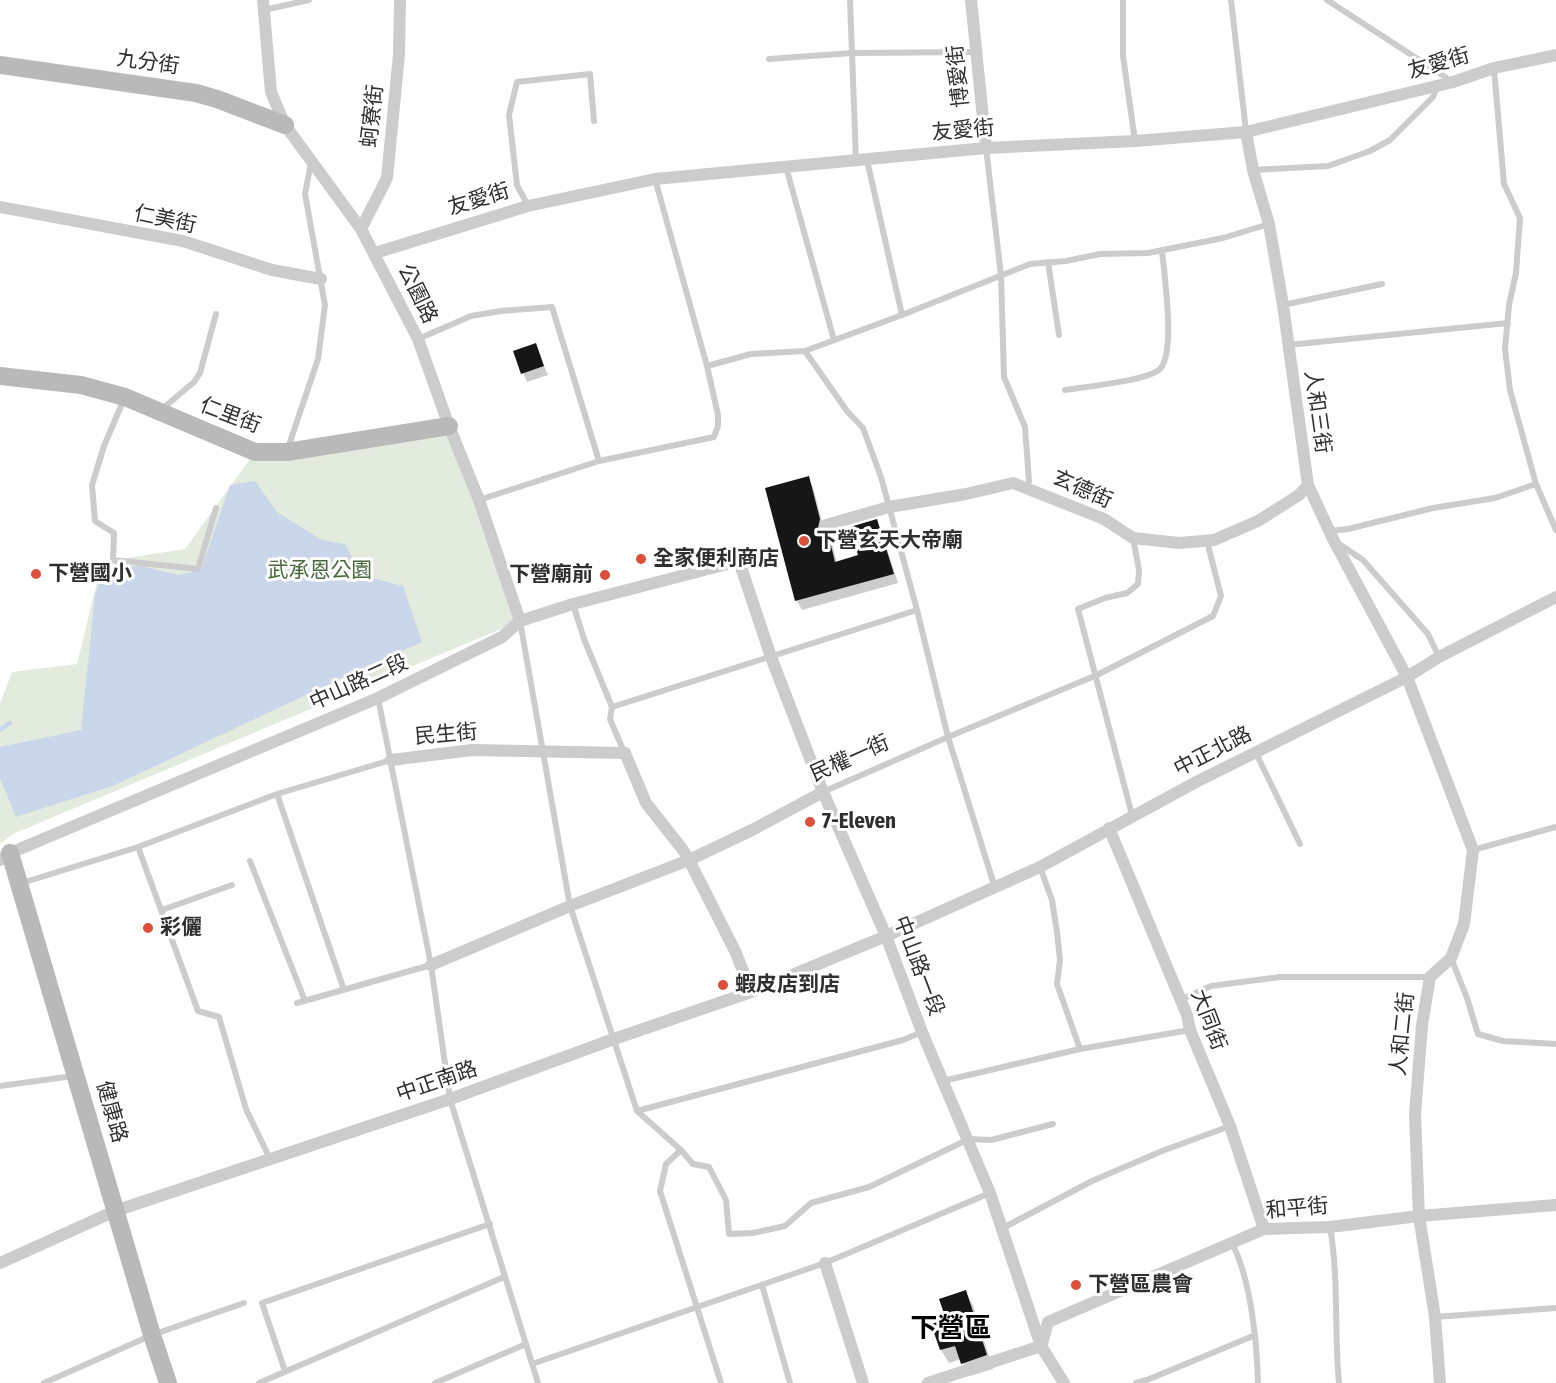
<!DOCTYPE html>
<meta charset="utf-8">
<style>
body{margin:0}
canvas{display:block;background:#fff}
</style>
<canvas width="1556" height="1383"></canvas>
<script>
const context = document.querySelector('canvas').getContext('2d');
context.lineJoin = 'round';
function fillPath(path, color) {
  context.fillStyle = color;
  context.fill(path, 'evenodd');
}
function stroke(path, color, width, dash) {
  context.strokeStyle = color;
  context.lineWidth = width;
  context.lineCap = dash ? 'butt' : 'round';
  context.setLineDash(dash || []);
  context.stroke(path);
}
function write(font, color, halo, rows, align = 'center') {
  context.font = font + ' "Fira Sans Condensed","Noto Sans TC",sans-serif';
  context.lineWidth = 6;
  context.setLineDash([]);
  context.textBaseline = 'middle';
  context.strokeStyle = halo;
  context.fillStyle = color;
  for (const [text, x, y, turn = 0] of rows) {
    context.save();
    context.translate(x, y);
    context.rotate((+turn || 0) * Math.PI / 180);
    context.textAlign = isNaN(turn) ? turn : align;
    if (halo) context.strokeText(text, 0, 0);
    context.fillText(text, 0, 0);
    context.restore();
  }
}
const green = new Path2D(`
 M449,426L520,621L13,834L0,844V704L12,672L77,664L102,562L185,549L255,452Z`);
const water = new Path2D(`
 M255,481L277,512L322,540L345,544L361,575L403,586L422,642L363,668L115,785L16,817L0,778V747L81,730L95,595L104,568L142,566L179,575L201,570L230,485Z`);
const shadow = new Path2D(`
 M535,345L548,375L527,382L515,352Z
 M808,478L813,487L824,529L823,534H827L832,543L837,563L860,556L876,521L881,530L898,583L802,610L797,601L766,489Z
 M965,1292L973,1305L993,1369L970,1376L961,1359L949,1363L941,1350L933,1325L948,1320Z`);
const stream = new Path2D(`
 M0,730L10,723`);
const building = new Path2D(`
 M536,343L544,366L521,374L513,351Z
 M809,476L820,519L818,528L823,533H828L835,562L858,555L850,527L877,519L894,574L795,601L765,488Z
 M966,1290L987,1355L961,1364L955,1346L940,1350L931,1324L946,1319L939,1299Z`);
const lane = new Path2D(`
 M850,0L856,160
 M1123,0V56L1135,141
 M1231,0L1246,131
 M1327,0L1453,82
 M264,10L309,0
 M769,59L852,53L975,52
 M1494,69L1504,184L1520,218L1516,273L1509,305L1505,349L1510,390L1536,484L1556,530
 M986,148L1001,275L1004,377L1025,427L1029,481L1026,488
 M867,160L902,315
 M786,167L834,340
 M1253,170L1328,166L1370,151L1390,140L1433,97L1437,87
 M528,206L517,185L509,115L517,82L590,74L594,121
 M1048,262L1059,335
 M1283,305L1382,284
 M418,339L471,316L501,311L552,307L599,461
 M1288,345L1508,323
 M805,351L847,411L863,428L881,477L917,610L948,737L995,888
 M707,366L751,354L805,351L902,315L1030,264L1066,261L1100,254L1148,253L1223,238L1269,224
 M1065,390C1084,387 1147,381 1160,369C1176,352 1164,274 1162,250
 M124,399L104,446L92,485L95,521L114,533L113,560L198,569L216,508
 M162,409L194,382L200,373L216,314
 M288,448L318,359L325,305L305,194L311,163
 M479,500L599,461L714,437L718,426V415L707,366L655,179
 M1330,531L1348,529L1433,508L1495,498L1536,484
 M1339,544L1363,560L1428,634L1439,657
 M573,604L584,639L612,707L610,719L624,752
 M520,621L570,906L637,1111L681,1150L666,1164L660,1191L721,1383
 M378,698L431,965L450,1099L538,1383
 M612,707L917,610
 M1256,753L1300,844
 M823,792L948,737L1097,675L1213,616L1221,596L1207,541
 M277,794L344,990
 M1132,815L1078,609L1105,598L1127,593L1138,584L1139,570L1133,538
 M138,847L198,1011L219,1017L246,1109L270,1159
 M1473,850L1556,827
 M250,861L305,1001
 M1040,867L1052,900L1057,932L1060,960L1057,984L1080,1049
 M22,883L138,847L277,794L391,760
 M162,910L232,885
 M1451,958L1467,998L1478,1034L1503,1041L1556,1044
 M1180,1000L1211,986L1280,977H1430
 M297,1003L431,965
 M943,1081L1080,1049L1190,1030
 M0,1086L73,1076
 M637,1111L903,1040L922,1032
 M681,1150L693,1164L709,1167L726,1200L729,1234L753,1233L785,1226L811,1203L869,1187L969,1139L991,1140L1053,1124
 M1330,1227C1339,1278 1334,1331 1339,1383
 M1003,1228L1092,1181L1162,1151L1230,1126
 M1232,1243C1251,1280 1257,1342 1258,1383
 M762,1285L790,1383
 M1435,1317L1556,1308
 M532,1364L825,1263L990,1193
 M285,1371L262,1303L490,1224
 M44,1383L152,1335L244,1303
 M259,1383L504,1277
 M435,1383L526,1344
 M1136,1383L1147,1380L1253,1336`);
const street = new Path2D(`
 M263,0L271,92L285,125L361,229L418,339L449,426L479,500L520,621
 M971,0L986,148
 M1246,132L1253,170L1269,224L1283,305L1308,485L1334,541L1407,677L1473,850L1464,924L1451,958L1430,977L1422,1025L1415,1114L1419,1216L1435,1317L1440,1383
 M0,207L183,241L272,270L321,279
 M361,229L387,178L399,54L400,0
 M375,253L528,206L655,179L986,148L1135,141L1246,132L1453,82L1494,68L1556,55
 M826,525L889,507L966,494L1013,483L1104,519L1133,538L1179,543L1214,540L1258,521L1299,495L1308,485
 M391,760L472,750L625,753L646,803L683,850L689,860L736,953L751,992
 M1109,828L1187,1015L1190,1030L1230,1126L1264,1229
 M0,860L10,853L378,698L502,637L520,621L573,604L739,561L771,657L823,792L886,936L922,1032L990,1193L1041,1346L1064,1383
 M431,965L570,906L689,860L752,830L823,792
 M0,1263L115,1211L450,1099L614,1039L751,992L886,936L1040,867L1196,782L1407,677L1439,657L1556,597
 M825,1263L863,1383
 M1042,1344L1048,1322L1264,1229L1330,1227L1419,1216L1556,1205
 M928,1383L1041,1346`);
const secondary = new Path2D(`
 M0,65L196,93L217,99L285,125
 M0,376L81,385L125,397L255,452H287L449,426
 M10,853L152,1335L168,1383`);
const markers = [
 [804,541,6,"#dd4f3a"],
 [641,559,6,"#dd4f3a"],
 [36,574,6,"#dd4f3a"],
 [605,575,6,"#dd4f3a"],
 [810,822,6,"#dd4f3a"],
 [148,928,6,"#dd4f3a"],
 [723,985,6,"#dd4f3a"],
 [1076,1285,6,"#dd4f3a"]
];
const streetNames = [
 ["九分街",148,63,8],
 ["友愛街",1439,64,-16],
 ["博愛街",959,76,-96],
 ["蚵寮街",373,116,-84],
 ["友愛街",963,131,-5],
 ["友愛街",479,200,-17],
 ["仁美街",165,220,12],
 ["公園路",417,294,64],
 ["人和三街",1317,412,82],
 ["仁里街",230,416,21],
 ["玄德街",1082,490,24],
 ["中山路二段",359,683,-24],
 ["民生街",446,735,-5],
 ["中正北路",1213,752,-27],
 ["民權一街",850,759,-24],
 ["中山路一段",918,966,69],
 ["大同街",1208,1020,69],
 ["人和二街",1403,1034,-84],
 ["中正南路",437,1082,-19],
 ["健康路",111,1112,74],
 ["和平街",1297,1209,-5]
];
const poiNames = [
 ["下營玄天大帝廟",816,541],
 ["全家便利商店",653,559],
 ["下營國小",48,574],
 ["下營廟前",593,575,"right"],
 ["7-Eleven",822,822],
 ["彩儷",160,928],
 ["蝦皮店到店",735,985],
 ["下營區農會",1088,1285]
];
const parkNames = [
 ["武承恩公園",320,571]
];
const districtNames = [
 ["下營區",951,1329]
];
fillPath(green, '#e2ebdd');
fillPath(water, '#cad7ea');
fillPath(shadow, '#0003');
stroke(stream, '#cad7ea', 4.5);
fillPath(building, '#161616');
stroke(lane, '#ccc', 6);
stroke(street, '#ccc', 12);
stroke(secondary, '#b9b9b9', 18);
for (const [x, y, r, color] of markers) {
  const dot = new Path2D();
  dot.arc(x, y, r, 0, 2 * Math.PI);
  context.fillStyle = color;
  context.fill(dot);
  stroke(dot, '#fff', 2);
}
write('21px', '#2f2f2f', '#fff', streetNames);
write('bold 21px', '#2f2f2f', '#fff', poiNames, 'left');
write('21px', '#49693e', '#fff', parkNames);
write('bold 27px', '#000', '#fff', districtNames);
</script>
